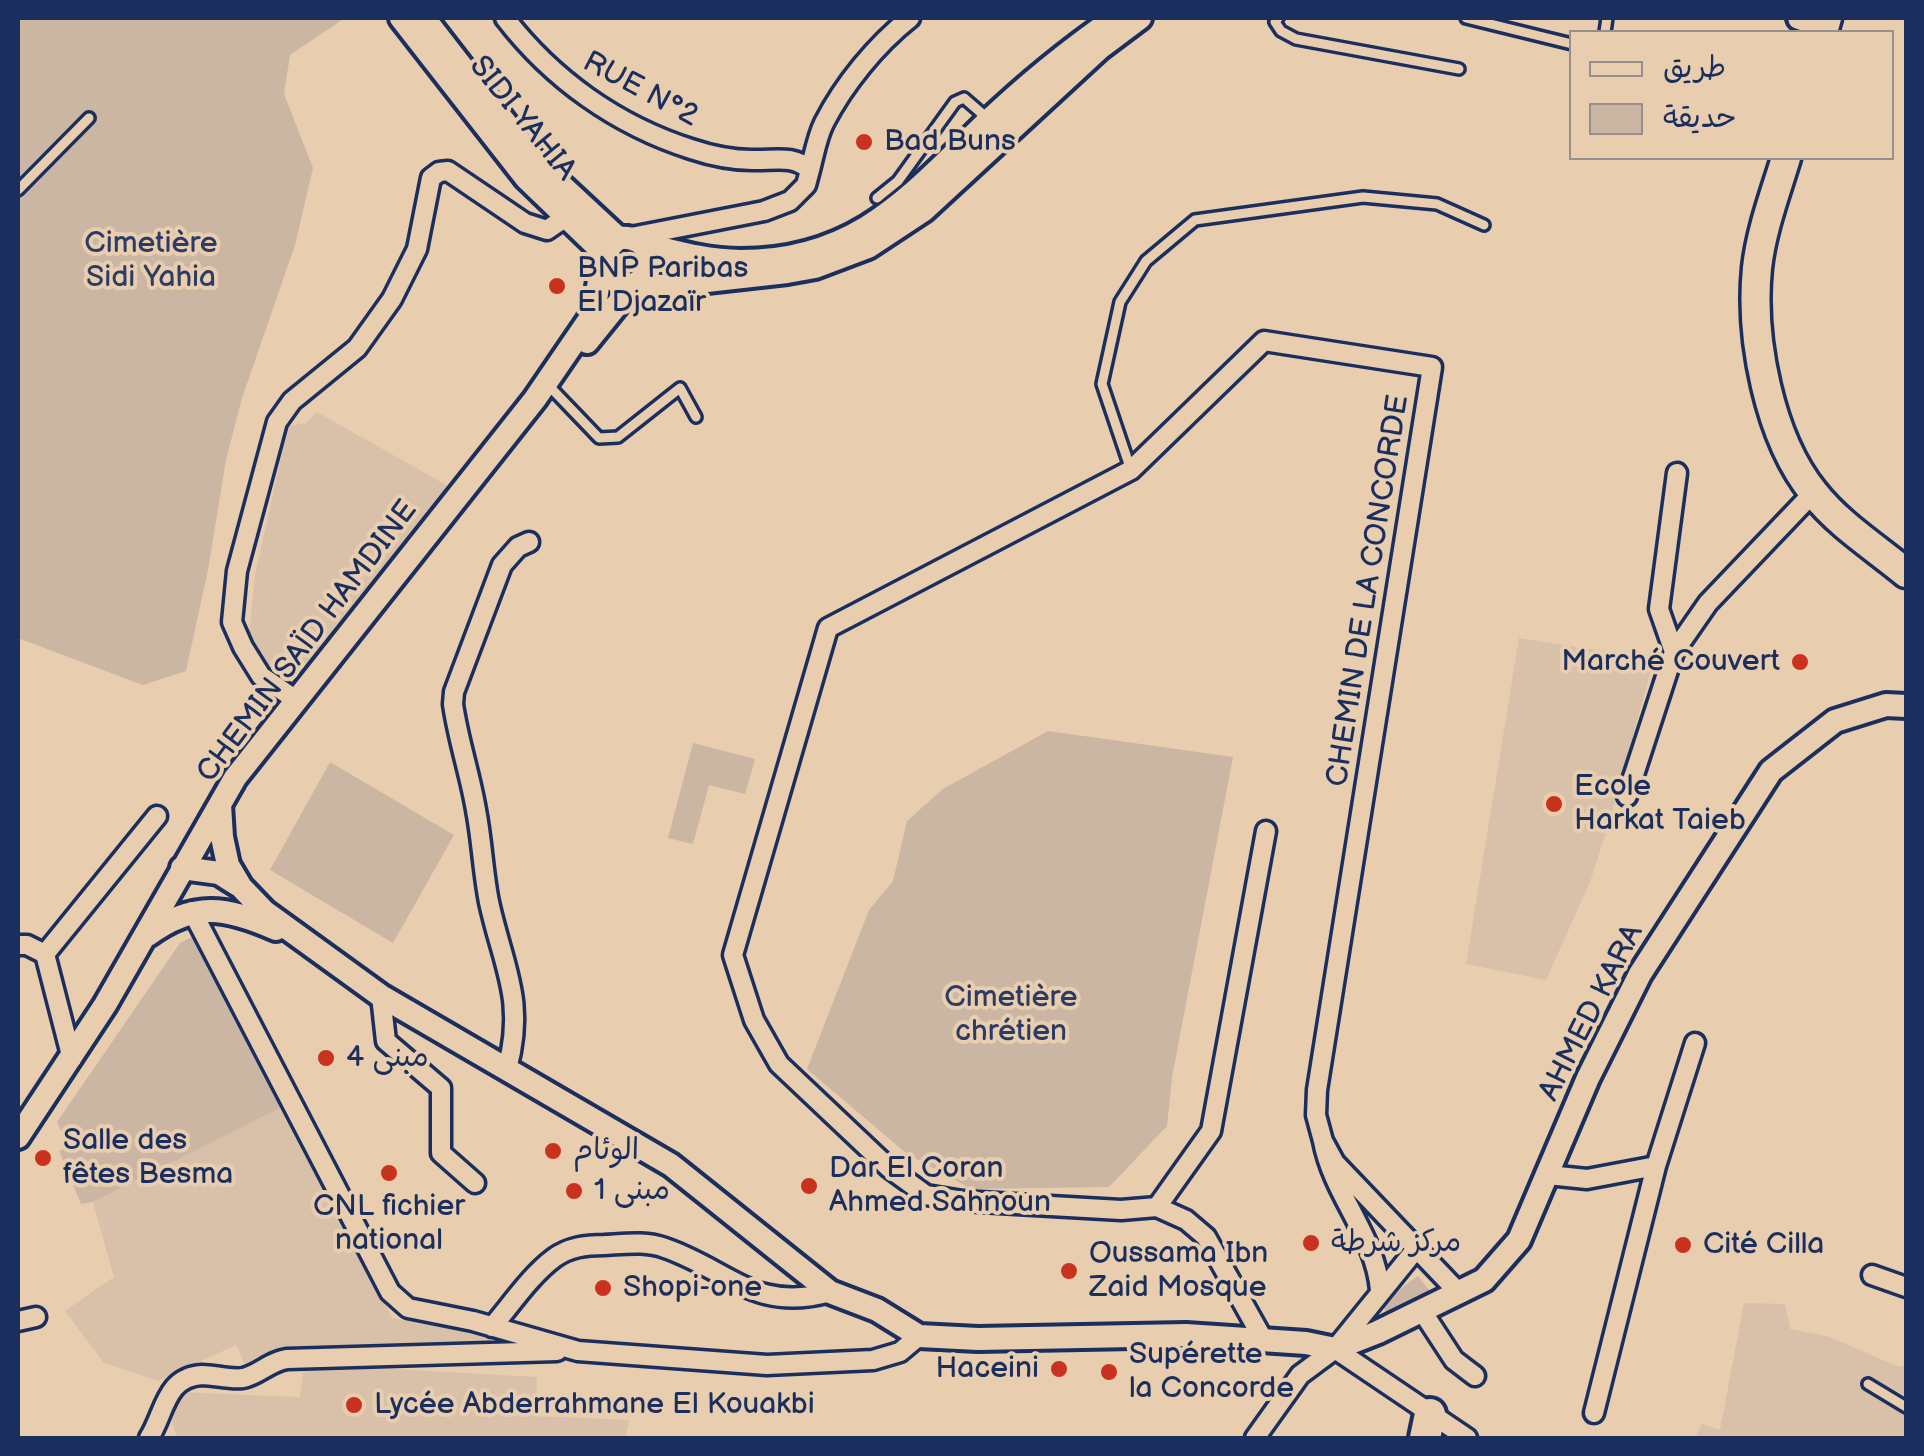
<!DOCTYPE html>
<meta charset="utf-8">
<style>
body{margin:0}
#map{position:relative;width:1924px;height:1456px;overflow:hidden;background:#e8cdaf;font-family:"Balsamiq Sans","Playpen Sans Arabic",sans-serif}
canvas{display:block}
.frame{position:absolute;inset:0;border:20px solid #1b2f5e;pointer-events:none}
.legend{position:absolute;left:1569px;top:30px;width:325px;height:130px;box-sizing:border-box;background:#e8cdaf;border:2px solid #968e8f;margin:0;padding:12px 18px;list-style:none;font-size:30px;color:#1b2f5e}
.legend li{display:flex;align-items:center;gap:20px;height:50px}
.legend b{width:50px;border:2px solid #968e8f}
</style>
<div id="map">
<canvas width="1924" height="1456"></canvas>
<div class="frame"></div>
<ul class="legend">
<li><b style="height:12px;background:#e8cdaf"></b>طريق</li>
<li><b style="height:28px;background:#cab6a3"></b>حديقة</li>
</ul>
</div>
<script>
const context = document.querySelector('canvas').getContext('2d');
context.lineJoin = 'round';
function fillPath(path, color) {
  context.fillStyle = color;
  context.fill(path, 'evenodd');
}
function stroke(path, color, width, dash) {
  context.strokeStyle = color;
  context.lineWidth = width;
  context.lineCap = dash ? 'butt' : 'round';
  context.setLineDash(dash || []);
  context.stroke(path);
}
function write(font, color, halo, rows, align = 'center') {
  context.font = font + ' "Balsamiq Sans","Playpen Sans Arabic",sans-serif';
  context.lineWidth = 8;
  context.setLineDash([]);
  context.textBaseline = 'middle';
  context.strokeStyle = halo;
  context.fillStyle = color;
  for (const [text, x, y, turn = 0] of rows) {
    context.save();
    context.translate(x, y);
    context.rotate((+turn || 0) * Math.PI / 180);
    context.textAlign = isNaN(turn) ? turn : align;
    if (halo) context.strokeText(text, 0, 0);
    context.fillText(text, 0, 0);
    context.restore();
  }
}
const built = new Path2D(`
 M317,412L455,490L297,685L263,668L253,651L249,633L255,575L288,426L306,423Z
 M1519,638L1654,659L1612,813L1590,882L1546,980L1466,964Z
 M286,1105L392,1318L522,1342L523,1347L275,1352L248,1370L236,1345L158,1381L104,1363L65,1311L114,1277L93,1202Z
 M1744,1303L1785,1304L1790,1329L1830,1337L1899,1367L1906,1364V1438H1695L1702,1424L1720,1430Z
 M304,1364L537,1377L536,1416L629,1420L625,1438H177L169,1413L179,1392L300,1397Z`);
const green = new Path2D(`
 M18,18H345L290,55L284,94L313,168L295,245L242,398L226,460L208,570L186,671L143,685L18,638Z
 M1048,731L1233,757L1172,1077L1167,1126L1109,1187L971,1189L906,1153L807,1069L869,910L893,881L907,821L943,789Z
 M693,743L755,759L745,794L709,785L693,844L668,838Z
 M330,762L454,835L393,943L270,870Z
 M196,935L286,1105L93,1202L81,1204L59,1151L68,1146L57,1122L180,943Z
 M1418,1276L1433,1295L1387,1314L1381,1303Z`);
const lane = new Path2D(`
 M1278,18L1275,22L1281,31L1296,39L1459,69
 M1466,18L1572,44
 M1605,32L1607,18
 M18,190L89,118
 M877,198L898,181L955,102L964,98L987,118
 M551,388L599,438L618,437L680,388L696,417
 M1131,470L1102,384L1120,302L1146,261L1195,220L1363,197L1437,204L1484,225
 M1868,1384L1906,1407`);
const street = new Path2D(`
 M505,18C552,79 616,125 691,149C709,155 733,160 752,160C773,161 793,154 810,170L806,185L790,201L764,211L631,237
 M810,170C814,155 817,137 824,123C844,84 876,45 910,18
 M1674,652L1659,609L1677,473
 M296,700L261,676L243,647L232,622L237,571L277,422L292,401L357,348L392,299L417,249L431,178L439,172L448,171L525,223L547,230L566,217
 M1627,796L1674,652L1708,603L1813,493
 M192,911L390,1292L408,1308L473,1321L578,1351L767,1365L873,1360L900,1352L919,1336
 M18,945H27L45,954L72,1059
 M45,954L157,816
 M381,996L386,1041L441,1088V1153L475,1183
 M507,1069C526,1000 503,967 489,902C483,872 482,841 476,810C470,774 458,740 453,704L454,692L502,565L518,547L529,542
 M1548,1175L1587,1179L1656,1166L1695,1043
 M1157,1207L1211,1131L1266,831
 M1872,1275L1906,1287
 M1380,1290C1375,1235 1333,1195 1323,1141L1335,1163L1460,1294
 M1422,1311L1454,1360L1475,1376
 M18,1321L36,1317
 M492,1327C511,1305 530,1276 554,1258C569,1247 586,1245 604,1245C625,1244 646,1241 665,1248C729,1270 755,1313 830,1292
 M1263,1339L1206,1237L1186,1220L1157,1207L1121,1210L963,1201L926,1195L889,1168L779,1064L754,1020L733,955L828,628L1131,470L1264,341L1432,367L1317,1090L1316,1115L1323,1141
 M1335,1349L1467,1438
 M1594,1413L1656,1166
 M149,1438C165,1413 165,1377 202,1375C215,1375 230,1380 243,1378C259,1375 270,1361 287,1359L557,1351
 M1255,1438L1300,1375L1335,1349L1416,1249`);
const secondary = new Path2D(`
 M401,18L526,178L604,253
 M424,18L534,160L618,238
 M1799,18L1824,27
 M644,244C676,252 708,261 741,261C857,261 909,197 985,124C1025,86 1070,49 1115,18
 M634,284L662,286L787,272L815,267L868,247L924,210L1100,48L1140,18
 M587,342L633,285C664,270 650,234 618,238L604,253V270L619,284L633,285
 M220,805L222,837L228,865L241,887L265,912L381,996L671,1165L830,1292L877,1310L919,1336L978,1339L1186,1335L1306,1343L1335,1349L1378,1332L1484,1280L1519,1240L1588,1078L1640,974L1771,771L1835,721L1886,705L1906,706
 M182,868L219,873L238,885
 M148,935C194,901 226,907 276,929
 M18,1137L105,1005L235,778L535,399L589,320L596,300L602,261`);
const primary = new Path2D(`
 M1823,32L1827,18
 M1786,158C1775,194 1761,231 1757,268C1750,338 1769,438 1814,493C1838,524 1876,548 1906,573`);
const highway = new Path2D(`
 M1425,1438L1430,1414`);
const markers = [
 [864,142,10,"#c8321e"],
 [557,286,10,"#c8321e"],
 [1800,662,10,"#c8321e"],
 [1554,804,10,"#c8321e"],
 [326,1058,10,"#c8321e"],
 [553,1151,10,"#c8321e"],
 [43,1158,10,"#c8321e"],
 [389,1173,10,"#c8321e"],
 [809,1186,10,"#c8321e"],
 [574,1191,10,"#c8321e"],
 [1311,1243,10,"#c8321e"],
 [1683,1245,10,"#c8321e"],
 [1069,1271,10,"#c8321e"],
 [603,1288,10,"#c8321e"],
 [1059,1369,10,"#c8321e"],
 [1109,1372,10,"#c8321e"],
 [354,1405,10,"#c8321e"]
];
const streetNames = [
 ["RUE N°2",640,90,28],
 ["SIDI YAHIA",522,119,51],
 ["CHEMIN DE LA CONCORDE",1369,591,-81],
 ["CHEMIN SAÏD HAMDINE",308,642,-53],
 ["AHMED KARA",1592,1013,-63]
];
const poiNames = [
 ["Bad Buns",884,142],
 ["BNP Paribas",577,269],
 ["El Djazaïr",577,303],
 ["Marché Couvert",1780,662,"right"],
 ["Ecole",1574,787],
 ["Harkat Taieb",1574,821],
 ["مبنى 4",346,1058],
 ["Salle des",63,1141],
 ["fêtes Besma",63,1175],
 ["الوئام",573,1151],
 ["Dar El Coran",829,1169],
 ["Ahmed Sahnoun",829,1203],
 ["مبنى 1",594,1191],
 ["CNL fichier",389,1207,"center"],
 ["national",389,1241,"center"],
 ["مركز شرطة",1331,1243],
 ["Cité Cilla",1703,1245],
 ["Oussama Ibn",1089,1254],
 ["Zaid Mosque",1089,1288],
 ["Shopi-one",623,1288],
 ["Supérette",1129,1355],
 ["la Concorde",1129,1389],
 ["Haceini",1039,1369,"right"],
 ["Lycée Abderrahmane El Kouakbi",374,1405]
];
const parkNames = [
 ["Cimetière",151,244],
 ["Sidi Yahia",151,278],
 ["Cimetière",1011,998],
 ["chrétien",1011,1032]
];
fillPath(built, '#d9c1a9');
fillPath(green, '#cab6a3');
stroke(lane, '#1b2f5e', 16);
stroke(street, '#1b2f5e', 25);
stroke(secondary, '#1b2f5e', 30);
stroke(primary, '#1b2f5e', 35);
stroke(highway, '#1b2f5e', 38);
stroke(lane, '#e8cdaf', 9);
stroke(street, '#e8cdaf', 18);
stroke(secondary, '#e8cdaf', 22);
stroke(primary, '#e8cdaf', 28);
stroke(highway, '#e8cdaf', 30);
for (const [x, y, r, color] of markers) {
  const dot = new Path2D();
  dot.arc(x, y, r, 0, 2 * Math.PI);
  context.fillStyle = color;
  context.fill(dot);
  stroke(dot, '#e8cdaf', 4);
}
write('30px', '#1b2f5e', '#e8cdaf', streetNames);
write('30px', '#1b2f5e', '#e8cdaf', poiNames, 'left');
write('30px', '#2c3c65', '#e8cdaf', parkNames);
</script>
